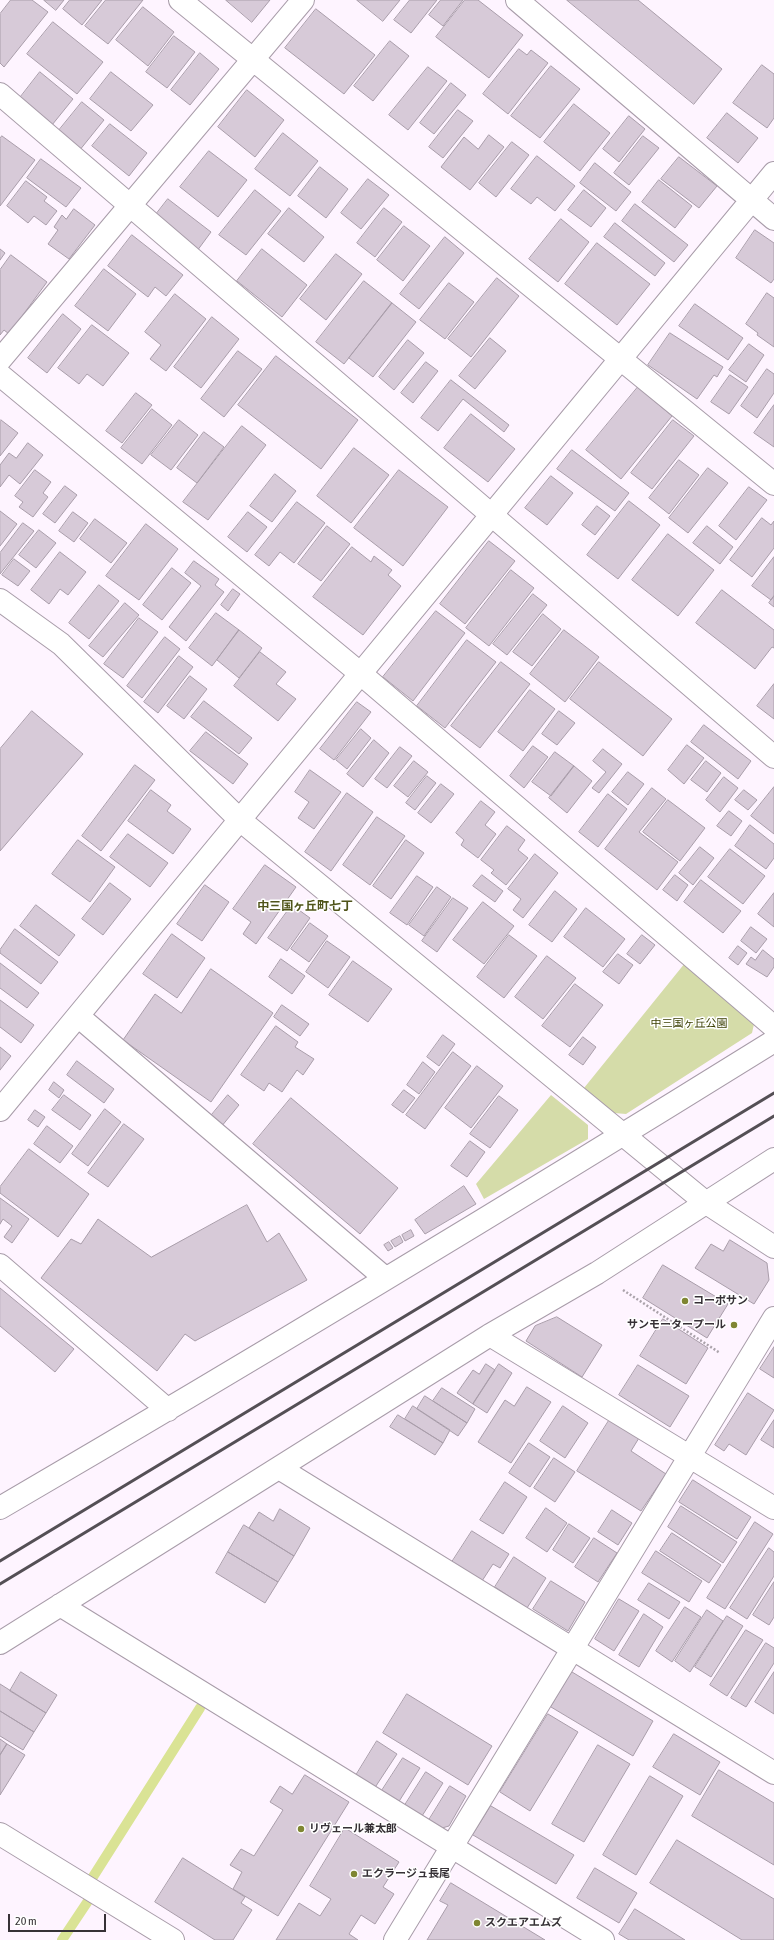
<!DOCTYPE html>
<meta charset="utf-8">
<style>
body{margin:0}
#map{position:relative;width:774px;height:1940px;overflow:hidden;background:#fef4ff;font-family:"Asap Condensed",sans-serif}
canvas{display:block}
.scale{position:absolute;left:8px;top:1914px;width:98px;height:18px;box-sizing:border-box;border:2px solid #363136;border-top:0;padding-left:5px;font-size:12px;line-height:14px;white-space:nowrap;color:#363136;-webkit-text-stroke:3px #fff;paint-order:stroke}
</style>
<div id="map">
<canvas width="774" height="1940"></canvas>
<div class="scale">20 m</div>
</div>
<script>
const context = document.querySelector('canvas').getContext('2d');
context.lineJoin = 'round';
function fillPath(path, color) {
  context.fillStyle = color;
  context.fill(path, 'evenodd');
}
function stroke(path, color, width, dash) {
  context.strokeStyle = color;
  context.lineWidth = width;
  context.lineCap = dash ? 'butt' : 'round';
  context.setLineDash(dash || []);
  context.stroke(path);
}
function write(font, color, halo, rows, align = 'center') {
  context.font = font + ' "Asap Condensed","Noto Sans JP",sans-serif';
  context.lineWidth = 3;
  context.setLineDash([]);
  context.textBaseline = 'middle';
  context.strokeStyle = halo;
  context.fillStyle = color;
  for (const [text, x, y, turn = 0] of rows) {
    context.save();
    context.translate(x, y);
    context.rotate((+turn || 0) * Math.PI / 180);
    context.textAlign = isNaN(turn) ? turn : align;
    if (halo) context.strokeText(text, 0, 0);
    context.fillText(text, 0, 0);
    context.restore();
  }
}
const green = new Path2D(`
 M685,963L754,1024L752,1033L626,1114L614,1113L584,1088Z
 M551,1095L588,1125V1139L484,1199L476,1184Z`);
const stream = new Path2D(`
 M91,1880L200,1708
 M62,1940L88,1901`);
const building = new Path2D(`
 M11,0H32L48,12L4,67L0,63V14Z
 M44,0H64L56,10Z
 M70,0H102L82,25L63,9Z
 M106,0H143L108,44L85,26Z
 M226,0H270L252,22Z
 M357,0H400L383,21Z
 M410,0H437L411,33L394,20Z
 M441,0H463L443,26L429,15Z
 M465,0H478L523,35L489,78L436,37Z
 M567,0H638L722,69L694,104Z
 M143,7L174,32L148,66L116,40Z
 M316,9L375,55L344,94L285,48Z
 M53,22L103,62L77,94L27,54Z
 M174,36L195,52L167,88L146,72Z
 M390,41L409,56L373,101L354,86Z
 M519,49L527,55L531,50L548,63L508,114L483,94Z
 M200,53L219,69L190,105L171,90Z
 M762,65L774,74V118L767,128L733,103Z
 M551,66L580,89L540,138L511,116Z
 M428,67L447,81L408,130L389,115Z
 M40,72L73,99L52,125L19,99Z
 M111,72L153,105L131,131L90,99Z
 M451,83L466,95L434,134L420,123Z
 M247,90L284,120L255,157L218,127Z
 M82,102L104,120L79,151L56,134Z
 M574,104L610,133L580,171L544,142Z
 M458,110L473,121L443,158L429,147Z
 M727,113L758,138L738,163L707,138Z
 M629,116L645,129L619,162L603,149Z
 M110,124L147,153L129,176L92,146Z
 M283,133L318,161L290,196L255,169Z
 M489,135L504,147L470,190L441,167L464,137L478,149Z
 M2,136L35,160L0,206V139Z
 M643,136L659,148L629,185L614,173Z
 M512,142L529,155L496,197L479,183Z
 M209,151L247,180L218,217L180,187Z
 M537,156L575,186L555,211L537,197L531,204L511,189Z
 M679,157L717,186L699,208L661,179Z
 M41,159L81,188L66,207L27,178Z
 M595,163L631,192L616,211L580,183Z
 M320,167L348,189L326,218L298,196Z
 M368,179L389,195L361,229L341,213Z
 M659,180L692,206L675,228L642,202Z
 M26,181L47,197L44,201L57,211L46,225L34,216L28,223L7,206Z
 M255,190L281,211L246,255L219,235Z
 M584,190L606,208L591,227L568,210Z
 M168,199L211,232L197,251L154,217Z
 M635,204L688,245L674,262L622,221Z
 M289,208L324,237L304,262L268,234Z
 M384,208L402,222L375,257L357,243Z
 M74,209L95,225L69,259L48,244L58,230L54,227L62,215L66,219Z
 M561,219L589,242L558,282L529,259Z
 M615,223L665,263L655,276L604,237Z
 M404,226L430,246L403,281L377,260Z
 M755,230L774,243V279L771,283L736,258Z
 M132,235L183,275L166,296L155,287L148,297L108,266Z
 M445,237L464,253L419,309L400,294Z
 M597,243L650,284L617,325L565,284Z
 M0,249L5,253L0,260Z
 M262,249L307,285L282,317L237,281Z
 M336,254L362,274L326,320L300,299Z
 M11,255L47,282L9,334L4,330L0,335V270Z
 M104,269L136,294L108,331L75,306Z
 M497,278L519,296L471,357L448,339Z
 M364,281L392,303L344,364L316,342Z
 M449,283L474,302L445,339L420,320Z
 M767,293L774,298V347L757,335L758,333L746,324Z
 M175,294L206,319L166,371L150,359L161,345L145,332Z
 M392,303L416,322L373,377L349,358Z
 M695,304L743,338L728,360L679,326Z
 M63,314L81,329L47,373L28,358Z
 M212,317L239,339L201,388L174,367Z
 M92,325L129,353L103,386L87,374L79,384L58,368Z
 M670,333L723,367L717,377L714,375L697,399L648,365Z
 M490,338L506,351L475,389L459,376Z
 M408,340L424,353L394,390L379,377Z
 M749,344L764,355L746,382L729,370Z
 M238,351L262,369L224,417L201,399Z
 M276,356L358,420L321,469L238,405Z
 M426,362L438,371L413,403L401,393Z
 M767,369L774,374V393L757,418L741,406Z
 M730,375L748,387L729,414L711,402Z
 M451,380L509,425L504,432L463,399L438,431L421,418Z
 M638,387L672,416L621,479L586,450Z
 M136,393L152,405L122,443L106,431Z
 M774,405V447L754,433Z
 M152,409L172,425L142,464L121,448Z
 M471,414L515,449L488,482L444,448Z
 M1,420L18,433L0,456V421Z
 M179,420L198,435L171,470L151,455Z
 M673,420L694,436L652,489L631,473Z
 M242,426L266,445L208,520L183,502Z
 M204,432L224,447L197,483L177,468Z
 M28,443L43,455L20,484L9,475L0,487V465L9,453L16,458Z
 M354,448L389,475L351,523L317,496Z
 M572,450L629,493L615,511L557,469Z
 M679,460L699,475L669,514L649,498Z
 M708,468L728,483L688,533L669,518Z
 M35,470L51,482L43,493L48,497L33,517L19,507L23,502L15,496Z
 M399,470L448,507L403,566L354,528Z
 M275,474L296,491L272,522L250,506Z
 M551,476L573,493L547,525L525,508Z
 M65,486L77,495L55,523L43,514Z
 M749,487L767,500L736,540L719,526Z
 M629,501L660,525L618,579L587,555Z
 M297,502L325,523L294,563L280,552L269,566L255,555Z
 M597,506L610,516L595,535L582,525Z
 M0,511L17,524L0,546Z
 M73,512L88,523L74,542L59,531Z
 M248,512L267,527L247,552L228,537Z
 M762,518L771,525L774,521V548L752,577L730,560Z
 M95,519L127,543L111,563L80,539Z
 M23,523L34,531L0,574V553Z
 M146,524L178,549L139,600L106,576Z
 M327,526L350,544L321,581L298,564Z
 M707,526L733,547L720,564L693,543Z
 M39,530L56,543L36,568L19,555Z
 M668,534L714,570L678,616L632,580Z
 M489,541L515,561L465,624L440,604Z
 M352,547L371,562L374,556L392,570L388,575L401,586L363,635L313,597Z
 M60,552L86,572L68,595L60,589L49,604L31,590Z
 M774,557V596L771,600L752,586Z
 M14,559L30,571L18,586L2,575Z
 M194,561L219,579L215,585L224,592L186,641L169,627L201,586L185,573Z
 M172,568L191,583L162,620L143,605Z
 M511,570L534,588L489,646L466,628Z
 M99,585L119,601L89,639L69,623Z
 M233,589L240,594L228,611L221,605Z
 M722,590L774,630V648L772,647L755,669L696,623Z
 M533,594L547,605L507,655L493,644Z
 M774,596V607L769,603Z
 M125,603L139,615L103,657L89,646Z
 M436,611L465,633L413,701L383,677Z
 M216,613L239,630L212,666L189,648Z
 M543,614L561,629L532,666L513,652Z
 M139,618L158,632L123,678L104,664Z
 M239,630L262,648L239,678L217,660Z
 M564,630L599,657L565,702L530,674Z
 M165,637L180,649L142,698L127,686Z
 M467,640L496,662L445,728L417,706Z
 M260,652L286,672L276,684L296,699L278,721L234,686Z
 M179,656L193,667L158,713L144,702Z
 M501,662L530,684L480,748L451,726Z
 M599,662L672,719L643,756L570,699Z
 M190,676L207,689L184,719L167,706Z
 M774,684V719L757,706Z
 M530,690L555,709L523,751L498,732Z
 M204,701L252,738L239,754L191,717Z
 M357,702L371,712L334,760L320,749Z
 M32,711L83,754L0,851V749Z
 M559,711L575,723L557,745L542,734Z
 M704,725L751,761L738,779L691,742Z
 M361,729L371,738L347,769L336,760Z
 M206,732L248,764L233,784L190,751Z
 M374,740L389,753L363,787L347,774Z
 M687,745L704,758L684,784L668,770Z
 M533,746L548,757L524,788L510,776Z
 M400,747L412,756L387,788L375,779Z
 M603,749L622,764L599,793L592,788L606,772L593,761Z
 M555,752L574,766L551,796L532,782Z
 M414,761L428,772L408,797L394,786Z
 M706,761L721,773L707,792L691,780Z
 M135,765L155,780L101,851L82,836Z
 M574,766L592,781L567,813L549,798Z
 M310,770L341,792L314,829L298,818L309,802L295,792Z
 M628,772L644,784L628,805L612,792Z
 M427,776L436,783L415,810L406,803Z
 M724,777L738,788L720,812L706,800Z
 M441,784L454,794L431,823L418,813Z
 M774,787V834L751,816Z
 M652,788L666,799L639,832L678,862L657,890L605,849Z
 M151,790L171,805L167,811L191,829L173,854L128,821Z
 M744,790L757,800L748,810L735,800Z
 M347,793L373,812L331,871L305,852Z
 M608,794L627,809L598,847L579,832Z
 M668,800L705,828L680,861L643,832Z
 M481,801L495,812L485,825L496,834L478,858L461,845L464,840L456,833Z
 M729,811L742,821L731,836L717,826Z
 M377,817L405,836L370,885L343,865Z
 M750,825L774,844V858L766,869L735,846Z
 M507,826L525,840L518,850L528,858L506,885L491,873L494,870L481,860Z
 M128,834L168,863L150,887L110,857Z
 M78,840L115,867L90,902L52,874Z
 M406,840L424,853L391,899L373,886Z
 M700,847L714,858L693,885L679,873Z
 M730,849L765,876L743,904L708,877Z
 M535,854L558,873L523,918L513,910L521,899L508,889Z
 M265,865L296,887L256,944L243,934L251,922L233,909Z
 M482,875L503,891L495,902L473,886Z
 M675,875L688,885L677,901L663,890Z
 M417,876L433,887L407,925L390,913Z
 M701,880L741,911L723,933L684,902Z
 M110,883L131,899L103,935L82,919Z
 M205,885L229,902L202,941L177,924Z
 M437,887L451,897L424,936L409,925Z
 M555,891L577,909L552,942L529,925Z
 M774,893V927L758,914Z
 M453,898L468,908L437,952L422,941Z
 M483,902L514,926L484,964L453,940Z
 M36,905L75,935L59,956L20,926Z
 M292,905L310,918L287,951L268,938Z
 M586,908L625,939L603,967L564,937Z
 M310,923L328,936L309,962L291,949Z
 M751,927L767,939L756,953L741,941Z
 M15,929L58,962L41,984L0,953V950Z
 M172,934L205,958L177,998L143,974Z
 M509,935L537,956L504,998L477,977Z
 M642,935L655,945L640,964L627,954Z
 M327,941L350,957L328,988L306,972Z
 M738,946L747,953L738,965L729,958Z
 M763,950L774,959V967L767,977L746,964L751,957L755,960Z
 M618,954L633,965L619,984L603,972Z
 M547,956L576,978L543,1019L515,997Z
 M281,959L305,976L292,994L269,977Z
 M353,961L392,989L368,1022L329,995Z
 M0,963L39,993L27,1008L0,988Z
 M211,969L273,1013L211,1102L123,1040L155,994L181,1013Z
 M575,984L603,1005L570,1047L542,1026Z
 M0,1000L34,1025L21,1043L0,1027Z
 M282,1005L309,1024L300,1036L274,1017Z
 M276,1026L298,1042L295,1047L314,1059L303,1075L297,1070L282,1092L269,1083L264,1091L241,1075Z
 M443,1035L455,1044L439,1066L427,1057Z
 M583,1037L596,1047L583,1065L569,1055Z
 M0,1047L11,1056L0,1070Z
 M453,1052L471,1066L425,1129L406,1115Z
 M77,1061L114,1089L104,1103L67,1075Z
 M423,1062L435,1072L419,1094L407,1085Z
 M477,1066L503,1086L471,1128L445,1108Z
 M54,1082L64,1090L59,1098L49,1090Z
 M404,1090L415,1098L403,1113L392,1105Z
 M64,1095L91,1115L80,1130L52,1110Z
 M228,1095L239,1105L221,1127L210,1117Z
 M499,1096L518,1110L490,1148L470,1134Z
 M291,1098L398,1188L360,1234L253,1144Z
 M105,1109L121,1122L88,1166L72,1154Z
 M35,1110L45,1117L38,1127L28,1120Z
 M124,1124L144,1139L108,1187L88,1173Z
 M47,1126L73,1146L60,1163L34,1144Z
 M470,1141L485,1152L467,1177L451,1166Z
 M29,1149L89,1194L58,1237L0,1193V1187Z
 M464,1186L476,1204L425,1234L415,1220Z
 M0,1198L29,1219L12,1243L4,1237L12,1226L3,1219L0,1224Z
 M247,1205L267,1242L279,1233L307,1280L195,1341L185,1334L157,1371L41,1278L71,1239L81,1244L98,1219L151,1257Z
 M411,1230L414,1236L405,1241L402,1235Z
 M400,1236L403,1242L395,1247L391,1241Z
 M730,1240L767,1263L769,1280L754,1304L695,1268L711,1244L723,1251Z
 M389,1242L393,1248L388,1251L384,1245Z
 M663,1265L728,1304L707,1338L643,1298Z
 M0,1288L74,1349L55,1372L0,1326Z
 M557,1317L602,1345L582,1377L526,1341L535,1326Z
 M663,1319L708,1348L686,1384L640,1356Z
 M774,1347V1378L760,1369Z
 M486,1364L495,1370L473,1404L457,1393L473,1370L479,1374Z
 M499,1364L512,1373L487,1413L473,1404Z
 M638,1365L689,1396L670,1427L619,1395Z
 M527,1387L551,1402L511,1463L478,1442L505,1400L514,1406Z
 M442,1388L475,1409L467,1423L433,1401Z
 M748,1393L774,1410L746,1455L729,1444L724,1451L715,1445Z
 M425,1396L467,1423L458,1436L417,1409Z
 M413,1406L450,1430L443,1443L405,1419Z
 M563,1406L588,1423L565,1458L540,1441Z
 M398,1415L443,1443L435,1455L390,1427Z
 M610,1419L639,1438L631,1451L666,1474L641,1511L577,1471Z
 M774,1420V1448L761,1440Z
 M529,1443L550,1457L530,1487L509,1473Z
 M554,1458L575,1472L555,1502L534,1488Z
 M693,1480L751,1517L737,1539L679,1502Z
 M505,1482L527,1497L503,1534L480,1520Z
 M681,1506L737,1542L723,1563L668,1527Z
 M546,1508L567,1523L547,1552L526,1538Z
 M280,1509L310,1528L294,1556L249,1528L259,1512L273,1521Z
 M612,1510L632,1523L618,1545L598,1532Z
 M755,1522L773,1534L725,1609L707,1598Z
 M569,1524L590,1538L573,1563L553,1550Z
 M244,1525L294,1556L278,1582L228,1552Z
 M472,1531L509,1554L500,1568L493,1564L482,1581L452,1562Z
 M672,1533L721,1565L709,1583L660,1551Z
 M594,1538L617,1553L598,1582L575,1567Z
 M769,1548L774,1552V1576L747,1619L730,1608Z
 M656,1551L702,1581L689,1602L642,1573Z
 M228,1552L278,1582L265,1603L216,1573Z
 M514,1557L546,1578L527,1608L495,1587Z
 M551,1581L585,1602L568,1631L533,1609Z
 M774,1582V1617L769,1625L753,1615Z
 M649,1583L680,1602L669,1619L638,1600Z
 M619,1599L639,1611L614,1651L595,1639Z
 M685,1607L701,1617L672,1662L656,1651Z
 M707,1610L723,1621L690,1672L675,1661Z
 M644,1614L663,1627L639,1667L619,1655Z
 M727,1616L743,1626L711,1677L695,1667Z
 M746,1630L763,1640L727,1696L710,1685Z
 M766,1643L774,1648V1663L746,1707L731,1698Z
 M21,1672L57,1695L46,1713L10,1691Z
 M572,1672L653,1721L633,1756L551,1707Z
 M774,1672V1714L755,1702Z
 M0,1684L46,1713L34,1732L0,1711Z
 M407,1694L492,1746L468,1785L383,1733Z
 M0,1711L34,1732L23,1750L0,1736Z
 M548,1714L578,1732L530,1811L500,1792Z
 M674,1734L720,1762L700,1795L653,1767Z
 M0,1739L7,1744L0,1755Z
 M377,1741L397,1754L374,1789L355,1777Z
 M7,1744L25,1755L0,1795V1755Z
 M598,1745L630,1764L584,1842L552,1824Z
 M403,1758L420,1768L398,1803L381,1792Z
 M719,1770L774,1803V1865L692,1816Z
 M426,1772L443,1783L422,1816L405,1805Z
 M305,1775L349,1802L278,1916L233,1889L242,1872L230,1865L241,1849L254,1856L283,1810L270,1802L280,1786L292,1794Z
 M650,1776L683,1796L636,1875L603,1855Z
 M450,1786L466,1796L449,1826L442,1828L429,1820Z
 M491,1806L574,1855L556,1884L473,1835Z
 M345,1828L399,1862L383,1887L394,1894L375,1924L361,1915L349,1934L358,1940H276L299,1903L320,1916L331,1899L310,1886Z
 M677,1840L774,1899V1940H742L650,1883Z
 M183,1858L245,1897L241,1903L252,1910L233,1940H215L155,1902Z
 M595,1868L637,1893L619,1923L577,1898Z
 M451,1883L545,1940H427L448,1905L440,1901Z
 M635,1909L685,1940H629L619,1934Z`);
const path = new Path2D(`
 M623,1290L720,1353`);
const street = new Path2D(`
 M180,0L774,484
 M517,0L774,219
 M0,94L774,757
 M0,360L303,0
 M0,375L361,674L774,1027
 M0,600L61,644L240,820L705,1202L774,1247
 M78,1016L385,1278
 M0,1110L774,173
 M0,1265L168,1410
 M490,1335L774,1508
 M279,1468L774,1773
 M0,1508C260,1356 518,1200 774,1041
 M60,1605L603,1940
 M0,1643L490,1335L597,1273L774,1159
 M0,1834L173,1940
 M395,1940L774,1318`);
const rail = new Path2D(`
 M0,1561L774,1093
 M0,1584L774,1116`);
const markers = [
 [685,1301,4,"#7f8632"],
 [734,1325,4,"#7f8632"],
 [301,1829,4,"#7f8632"],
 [354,1874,4,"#7f8632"],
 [477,1923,4,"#7f8632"]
];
const parkNames = [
 ["中三国ヶ丘公園",689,1024]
];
const poiNames = [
 ["コーポサン",693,1301],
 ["サンモータープール",726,1325,"right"],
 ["リヴェール兼太郎",309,1829],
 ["エクラージュ長尾",362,1874],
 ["スクエアエムズ",485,1923]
];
const neighbourhoodNames = [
 ["中三国ヶ丘町七丁",305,906]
];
fillPath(green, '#d5dca9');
stroke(stream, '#dae395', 10);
fillPath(building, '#d7cad8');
stroke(building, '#a99daa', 1);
stroke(street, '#a89ca9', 24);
stroke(path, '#aba3ab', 2.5, [2, 2]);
stroke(street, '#fff', 22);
stroke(rail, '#544f55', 3);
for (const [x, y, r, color] of markers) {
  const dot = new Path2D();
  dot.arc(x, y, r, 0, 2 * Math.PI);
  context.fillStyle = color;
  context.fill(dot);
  stroke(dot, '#fff', 1.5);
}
write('11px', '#3b3f02', '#fff', parkNames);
write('bold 11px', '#363136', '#fff', poiNames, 'left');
write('bold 12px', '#4f541a', '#fff', neighbourhoodNames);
</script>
